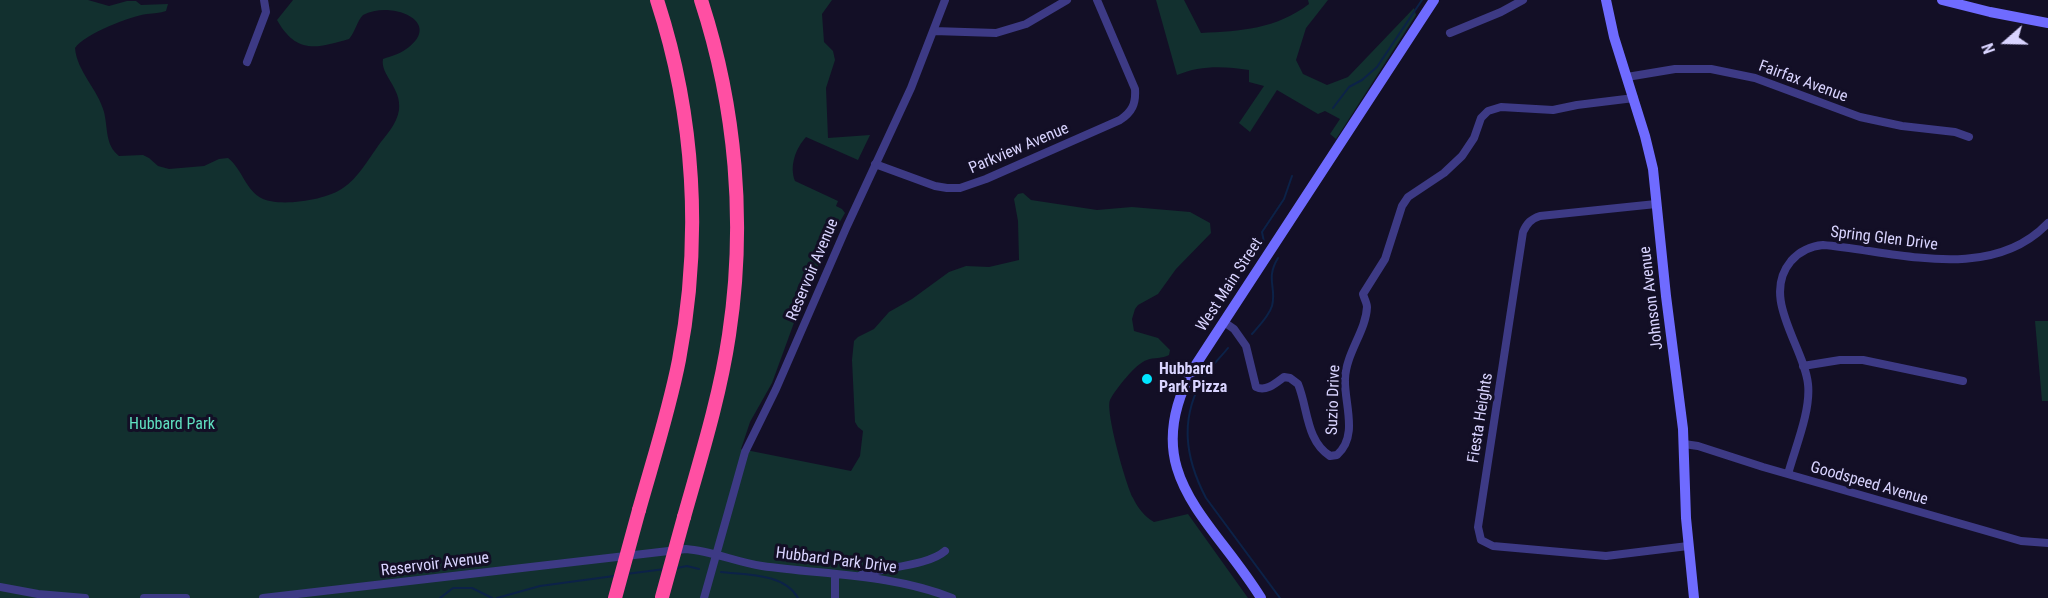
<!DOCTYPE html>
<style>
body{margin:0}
#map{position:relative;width:2048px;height:598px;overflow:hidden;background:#130f26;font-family:"Roboto Condensed",sans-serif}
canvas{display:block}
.north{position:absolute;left:1976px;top:12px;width:60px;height:60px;-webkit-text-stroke:4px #130f26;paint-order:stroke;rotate:250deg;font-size:16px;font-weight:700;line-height:24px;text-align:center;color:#d9d4ff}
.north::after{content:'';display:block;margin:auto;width:21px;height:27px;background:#d9d4ff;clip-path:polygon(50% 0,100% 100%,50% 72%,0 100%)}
</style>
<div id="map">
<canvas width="2048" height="598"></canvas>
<div class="north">N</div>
</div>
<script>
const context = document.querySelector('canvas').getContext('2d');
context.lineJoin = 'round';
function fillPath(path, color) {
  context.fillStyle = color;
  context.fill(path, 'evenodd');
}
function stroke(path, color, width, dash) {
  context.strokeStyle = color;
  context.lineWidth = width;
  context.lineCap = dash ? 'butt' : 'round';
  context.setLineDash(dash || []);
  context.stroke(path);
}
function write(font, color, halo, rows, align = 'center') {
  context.font = font + ' "Roboto Condensed",sans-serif';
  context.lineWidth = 6;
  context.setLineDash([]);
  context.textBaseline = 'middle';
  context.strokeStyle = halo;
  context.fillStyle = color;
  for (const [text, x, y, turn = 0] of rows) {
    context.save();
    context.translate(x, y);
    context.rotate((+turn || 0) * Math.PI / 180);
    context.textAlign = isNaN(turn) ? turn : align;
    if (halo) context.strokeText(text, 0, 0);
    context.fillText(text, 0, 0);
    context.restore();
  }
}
const green = new Path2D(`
 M0,0H88L109,6L127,1H136L141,5L168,4L166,11C160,13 154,13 147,14C130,16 85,34 75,48C77,72 98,89 104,112C108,128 105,145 119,156L143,155L149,158L158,166L169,169L204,166L219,159L228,158C243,170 245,190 263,199C281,207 327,200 343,188C358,178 368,160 378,146C386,135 397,124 399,110C402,88 380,75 383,59C392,56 402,53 409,47C442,21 391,0 363,15C357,21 355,32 349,39C317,48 297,55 277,20L293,0H832L822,14L824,42L833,51L835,60L826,88L828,138L870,135L858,160L806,137C796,148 789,166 795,181L838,201L836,206L842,209L845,213L831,237L795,320L772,383L750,422L741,449L851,471L860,456L863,431L858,427L855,422L852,360L854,341L858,337L874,329L889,312L912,299L949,272L966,266L989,267L1019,260L1018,221L1014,199L1018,194L1023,193L1031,200L1097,210L1132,207L1190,212L1210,223L1211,233L1176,269L1158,294L1138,305L1135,309L1132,319L1134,331L1158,338L1170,350L1169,355C1162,359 1154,357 1147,360C1136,363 1115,390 1110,400C1105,411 1126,485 1133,498C1138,508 1144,516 1154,522L1188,514L1248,598H0Z
 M1156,0H1184L1201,33C1241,31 1276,29 1309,4L1308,0H1328L1306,28L1296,60L1303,74L1327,85L1348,77L1414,8L1416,15L1336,139L1330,134L1340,119L1325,111L1318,114L1277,90L1250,132L1239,123L1264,86L1249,82V70C1225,66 1200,65 1177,75Z
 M2035,321H2048V401H2042Z`);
const stream = new Path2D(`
 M1333,108L1349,87L1362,80L1377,67L1422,0
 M1264,242L1262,232L1284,199L1292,176
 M1252,334C1259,326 1269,316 1272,306C1277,288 1265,279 1278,258
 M1228,348C1220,358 1210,367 1204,377C1179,418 1185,458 1206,498L1280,598
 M677,568L687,566L699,569
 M721,572C746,575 784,573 798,598
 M626,574L665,569
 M440,598L453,588H472L492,598
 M497,598L540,586L614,576`);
const street = new Path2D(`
 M934,31L996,33L1026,24L1067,0
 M1450,33L1501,12L1523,0
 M247,62L266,12L264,0
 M1627,77L1675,69H1711L1755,78L1860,117L1902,126L1955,132L1969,137
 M875,164L935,186L947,188H960L986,179L1120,120C1132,112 1136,104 1135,89L1097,0
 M1656,204L1540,216C1531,219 1527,223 1523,232L1478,527L1481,540L1493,546L1606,556L1688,546
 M1224,322L1234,329L1246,346L1256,387C1266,392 1276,383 1284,377L1290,378L1298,384C1308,408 1306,441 1330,456L1337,455C1359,436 1344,403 1345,379C1346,353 1366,331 1367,307C1367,303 1364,298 1363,294L1385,259L1402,206L1408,197L1444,173L1462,156L1474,138L1481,118L1488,111L1501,107L1553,110L1577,105L1634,98
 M1803,366L1840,360H1863L1963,381
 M1684,444L1698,446L1763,467L1983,530L2021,541L2048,543
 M1788,474C1795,448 1811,411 1808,384C1804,346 1760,298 1791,261C1799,252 1810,246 1823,245C1895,251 1990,284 2048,223
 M835,575V598
 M861,575C884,567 928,566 945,551
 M0,587L38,594L85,598
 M144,598H186
 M263,598L686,549C712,551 736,562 762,566C826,575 892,574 952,598
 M704,598L745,452L776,389L847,226L911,88L945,0`);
const secondary = new Path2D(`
 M1606,0L1614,37L1645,136L1653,169L1666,296L1683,429L1686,518L1694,598
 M1942,0L1990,12L2048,23
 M1261,598C1211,517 1136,473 1193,369L1434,0`);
const highway = new Path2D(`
 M639,510C653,460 669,411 679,360C702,240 695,116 657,0
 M684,517C701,457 720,396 729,335C746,223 736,107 701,0`);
const highwayBridge = new Path2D(`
 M662,597L684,517
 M615,598L639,510`);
const markers = [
 [1147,379,6,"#00e5ff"]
];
const streetNames = [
 ["Fairfax Avenue",1803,82,20],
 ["Parkview Avenue",1019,149,-23],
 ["Spring Glen Drive",1884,239,7],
 ["Reservoir Avenue",813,270,-67],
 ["West Main Street",1230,285,-57],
 ["Johnson Avenue",1652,298,-97],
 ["Suzio Drive",1334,400,-88],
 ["Fiesta Heights",1481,418,-81],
 ["Goodspeed Avenue",1869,484,16],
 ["Hubbard Park Drive",836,561,7],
 ["Reservoir Avenue",435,565,-7]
];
const poiNames = [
 ["Hubbard",1159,370],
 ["Park Pizza",1159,388]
];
const parkNames = [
 ["Hubbard Park",172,425]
];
fillPath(green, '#12302f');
stroke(stream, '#0c2248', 2);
stroke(street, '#3d3a85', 8);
stroke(secondary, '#6f6bff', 10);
stroke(highway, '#ff4fa3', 14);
stroke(highwayBridge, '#ff4fa3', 14);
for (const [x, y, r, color] of markers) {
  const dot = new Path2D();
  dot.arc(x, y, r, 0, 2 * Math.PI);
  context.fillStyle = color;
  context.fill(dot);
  stroke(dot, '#130f26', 2);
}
write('16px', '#d9d4ff', '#130f26', streetNames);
write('bold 16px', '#d9d4ff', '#130f26', poiNames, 'left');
write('16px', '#5fe0c0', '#130f26', parkNames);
</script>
